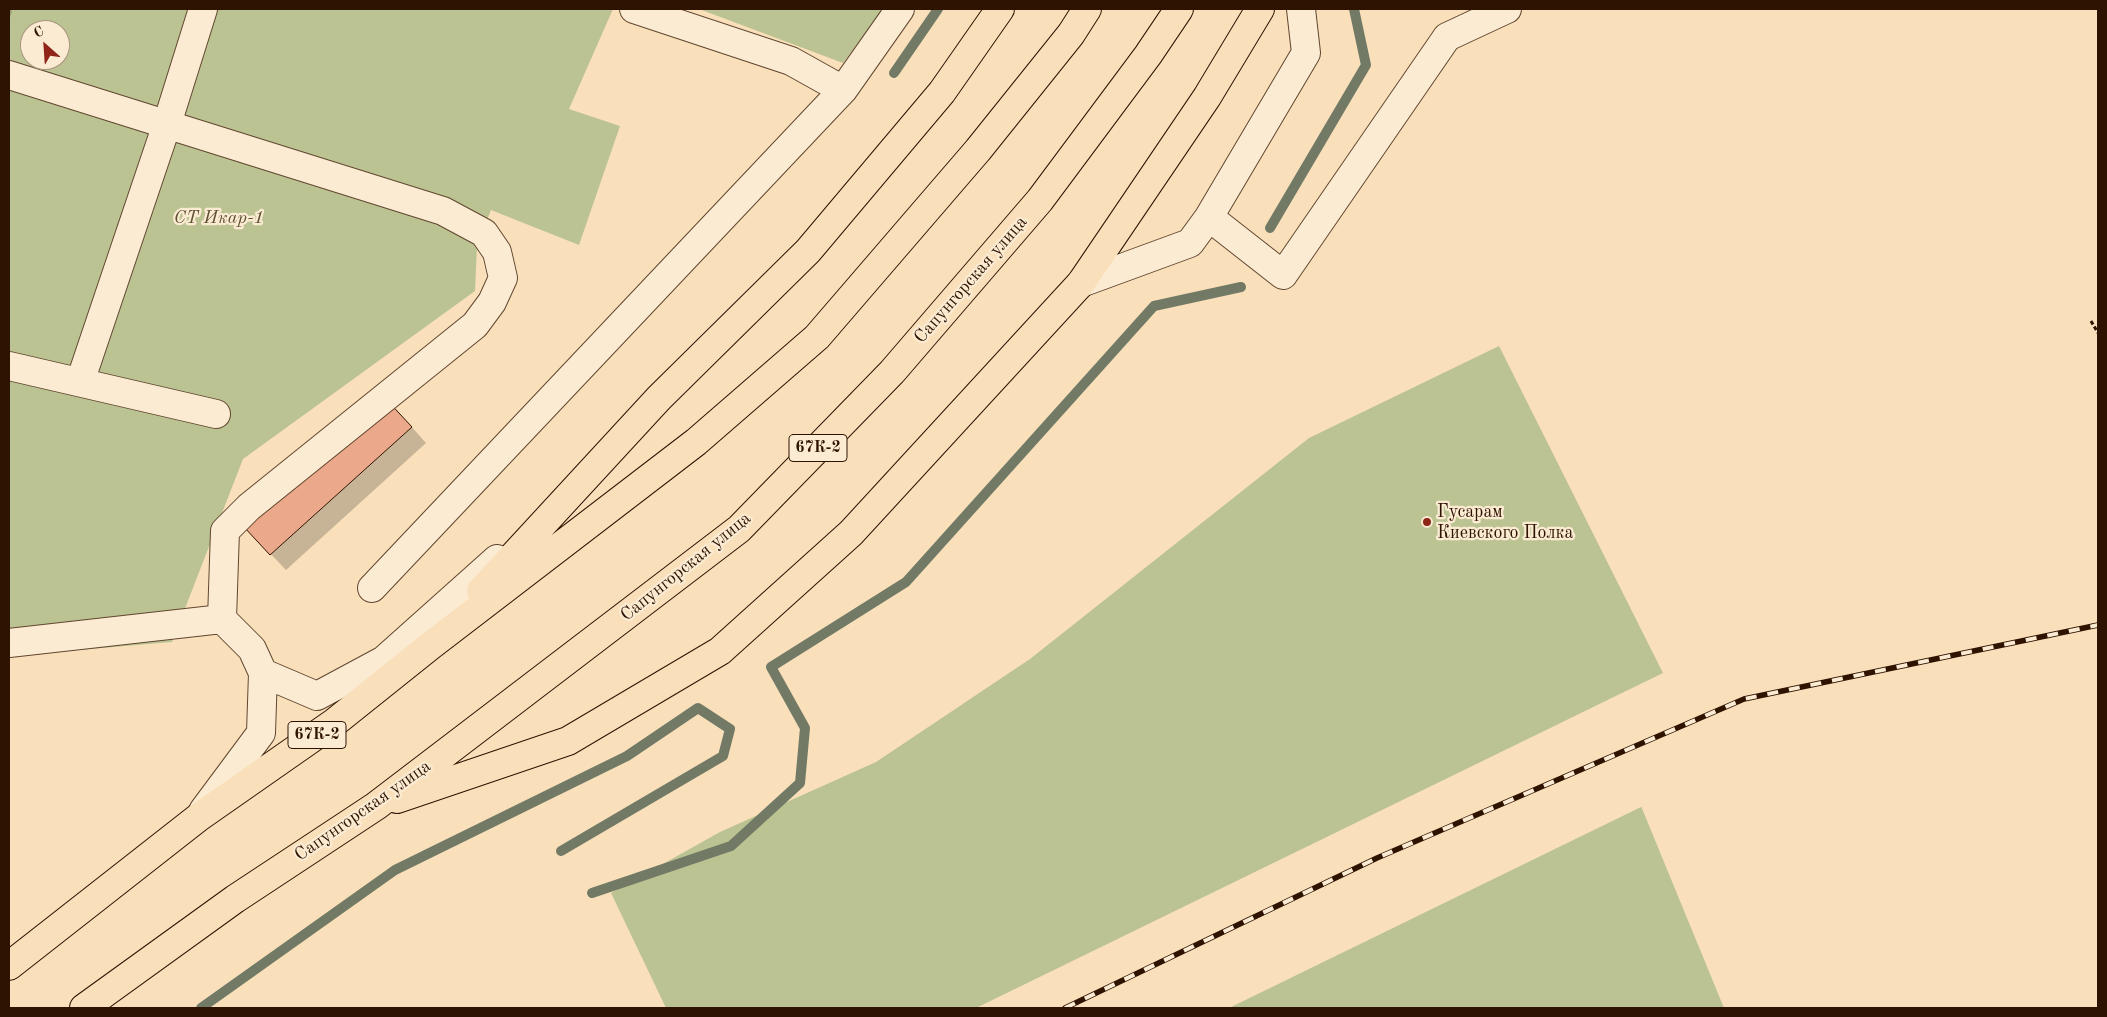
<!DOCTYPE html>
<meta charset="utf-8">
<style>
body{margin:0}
#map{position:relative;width:2107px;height:1017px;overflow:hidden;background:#f9e0bb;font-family:"Old Standard TT",serif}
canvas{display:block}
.frame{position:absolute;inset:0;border:10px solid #2e1300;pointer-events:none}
.north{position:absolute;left:20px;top:20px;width:50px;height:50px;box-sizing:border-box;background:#fbebd3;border:1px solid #a9957f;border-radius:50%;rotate:334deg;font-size:14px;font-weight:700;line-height:20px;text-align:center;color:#2e1300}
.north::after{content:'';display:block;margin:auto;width:18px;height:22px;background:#8f2418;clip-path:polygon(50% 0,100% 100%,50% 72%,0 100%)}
</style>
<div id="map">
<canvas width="2107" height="1017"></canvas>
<div class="frame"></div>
<div class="north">С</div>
</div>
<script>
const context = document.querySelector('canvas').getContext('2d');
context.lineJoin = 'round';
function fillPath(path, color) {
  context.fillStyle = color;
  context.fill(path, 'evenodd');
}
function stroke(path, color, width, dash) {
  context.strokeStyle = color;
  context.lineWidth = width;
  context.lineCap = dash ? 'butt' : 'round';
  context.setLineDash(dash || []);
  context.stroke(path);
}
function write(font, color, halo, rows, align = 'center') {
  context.font = font + ' "Old Standard TT",serif';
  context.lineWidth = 4.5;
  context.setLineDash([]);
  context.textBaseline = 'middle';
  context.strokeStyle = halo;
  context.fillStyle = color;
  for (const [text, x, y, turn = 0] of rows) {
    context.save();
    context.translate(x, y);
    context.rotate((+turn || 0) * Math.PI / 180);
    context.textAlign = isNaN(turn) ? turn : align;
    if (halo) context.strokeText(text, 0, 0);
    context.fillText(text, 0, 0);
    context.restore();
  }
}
const green = new Path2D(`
 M9,9H613L569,109L620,126L579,245L491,210L477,246L475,291L243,459L172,642L9,656ZM30,30H60V60H30Z
 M699,9H883L843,63Z
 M1499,346L1663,673L976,1008H666L611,893L720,832L876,762L1030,659L1309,438Z
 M1641,806L1724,1008H1229L1641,807Z`);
const shadow = new Path2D(`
 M9,9L12,11L9,20Z
 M401,415L426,443L286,570L245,527Z`);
const stream = new Path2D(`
 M894,73L938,9
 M1270,228L1366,65L1354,9
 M592,893L731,846L800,783L805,728L771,667L906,582L1154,306L1241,287
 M201,1008L395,870L627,756L698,708L730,729L723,756L561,851`);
const building = new Path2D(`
 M385,398L412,427L270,555L244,527Z`);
const path = new Path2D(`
 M2091,321L2098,333`);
const minor = new Path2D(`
 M634,9L791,61L843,90
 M9,75L443,211L484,233L497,252L503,278L492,302L475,325L249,507L225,531L222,619
 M1209,217L1283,275L1447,37L1507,9
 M1081,283L1190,243L1209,217L1306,53L1301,9
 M9,366L216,414
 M80,382L167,124L203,9
 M372,588L843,90L900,9
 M9,643L222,619L252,649L263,673L261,733L203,811
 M263,673L317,696L384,660L497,559`);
const major = new Path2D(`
 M481,591L659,398L808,251L942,92L1000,9
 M397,799L568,741L720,651L851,533L1081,283L1207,97L1260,9
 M9,966L199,817L335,722L430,646L696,442L817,337L978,150L1071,34L1087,9
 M84,1008L235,899L376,806L739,529L892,372L1040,200L1148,55L1179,9`);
const rail = new Path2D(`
 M1065,1008L1377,858L1744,699L2098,625`);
const markers = [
 [1427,522,5,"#8f2418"]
];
const shields = [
 [818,448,58],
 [317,735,58]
];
const shieldNames = [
 ["67К-2",818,448],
 ["67К-2",317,735]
];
const parkNames = [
 ["СТ Икар-1",219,218]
];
const streetNames = [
 ["Сапунгорская улица",971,280,-49],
 ["Сапунгорская улица",686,567,-39],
 ["Сапунгорская улица",363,811,-35]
];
const poiNames = [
 ["Гусарам",1437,512],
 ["Киевского Полка",1437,533]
];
fillPath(green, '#bbc392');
fillPath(shadow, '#0003');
stroke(stream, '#727a66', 10);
fillPath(building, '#eba88a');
stroke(building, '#2e1300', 1);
stroke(minor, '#61462f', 30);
stroke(major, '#2e1300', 30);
stroke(path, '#2e1300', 3, [4, 2.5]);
stroke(minor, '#fbebd3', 28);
stroke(major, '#f9e0bb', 28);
stroke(rail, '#2e1300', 5.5);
stroke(rail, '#fbebd3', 4, [11]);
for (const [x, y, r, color] of markers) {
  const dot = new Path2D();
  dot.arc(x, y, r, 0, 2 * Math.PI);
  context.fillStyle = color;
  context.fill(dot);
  stroke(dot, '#fbebd3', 2);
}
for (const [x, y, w] of shields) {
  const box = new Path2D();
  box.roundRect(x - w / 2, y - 13.5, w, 27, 4);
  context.fillStyle = '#fbebd3';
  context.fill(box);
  stroke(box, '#2e1300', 1);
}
write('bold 16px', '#2e1300', null, shieldNames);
write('italic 18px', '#5f5133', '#fbebd3', parkNames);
write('18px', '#2e1300', '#fbebd3', streetNames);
write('18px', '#2e1300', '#fbebd3', poiNames, 'left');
</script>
